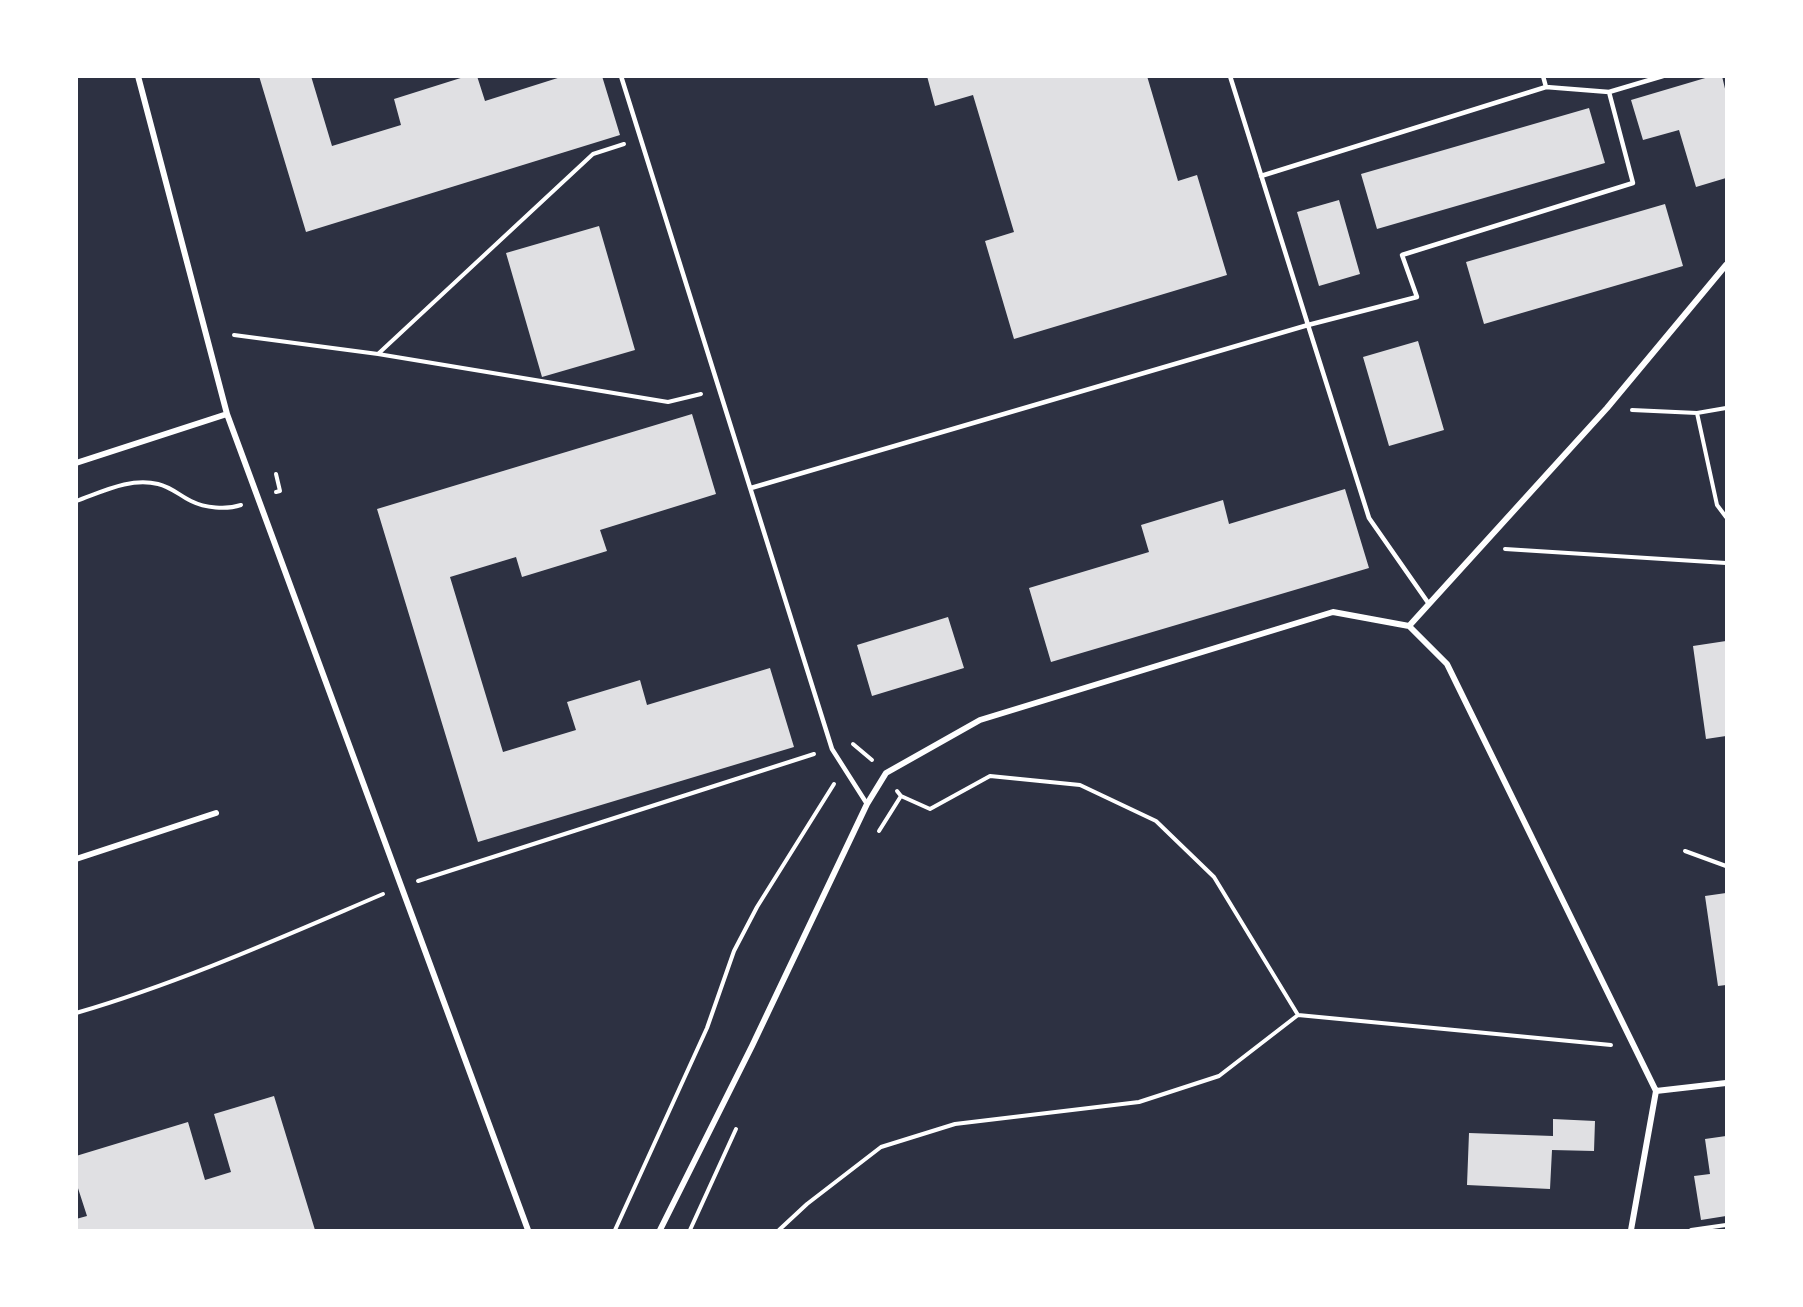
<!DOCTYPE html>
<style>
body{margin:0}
#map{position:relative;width:1803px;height:1307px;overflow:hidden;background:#2d3142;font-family:"IBM Plex Sans",sans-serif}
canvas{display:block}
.frame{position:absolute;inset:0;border:78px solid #fff;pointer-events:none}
</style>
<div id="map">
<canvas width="1803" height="1307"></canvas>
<div class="frame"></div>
</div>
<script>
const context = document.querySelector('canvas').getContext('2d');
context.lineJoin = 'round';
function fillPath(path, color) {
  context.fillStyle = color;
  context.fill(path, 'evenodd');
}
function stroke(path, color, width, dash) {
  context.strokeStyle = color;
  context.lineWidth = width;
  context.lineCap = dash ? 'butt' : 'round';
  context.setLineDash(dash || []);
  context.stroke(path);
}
const building = new Path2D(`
 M259,76H311L332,146L401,125L394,99L467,76H477L485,101L564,76H602L620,135L306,232Z
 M927,76H1147L1178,181L1197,175L1227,275L1014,339L985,241L1014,232L973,95L935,106Z
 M1712,76H1722L1726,93V178L1696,187L1679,130L1643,140L1631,100Z
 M1589,108L1605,163L1377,229L1361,174Z
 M1339,200L1360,274L1319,286L1297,212Z
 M1665,204L1683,266L1484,324L1466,262Z
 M599,226L635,350L542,377L506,253Z
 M1418,341L1444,430L1389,446L1363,357Z
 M692,414L716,494L600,530L607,551L522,577L516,557L450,577L503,752L576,730L567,702L640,680L647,705L770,668L794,747L478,842L377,509Z
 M1345,489L1369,568L1051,662L1029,588L1149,552L1141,525L1223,500L1229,524Z
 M948,617L964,668L872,696L857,645Z
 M1726,641V736L1706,739L1693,646Z
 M1726,893V985L1718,986L1705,896Z
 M274,1096L315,1230H76V1219L87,1216L76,1182V1156L188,1122L205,1180L231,1172L214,1114Z
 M1553,1119L1595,1121L1594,1151L1552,1150L1550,1189L1467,1185L1469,1133L1553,1136Z
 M1726,1136V1216L1701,1220L1694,1176L1710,1174L1705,1139Z`);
const path = new Path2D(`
 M234,335L378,354L668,402L701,394
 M378,354L593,154L624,144
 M1632,410L1697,413L1726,408
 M1697,413L1717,505L1726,517
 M276,474L280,491L276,492
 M76,501C102,492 130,477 158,484C171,487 179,495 191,501C205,508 226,510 241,505
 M1505,549L1726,563
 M853,744L872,760
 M901,796L930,809L990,776L1080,785L1156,821L1214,877L1298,1015
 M879,831L901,796L897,791
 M1685,851L1726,866
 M418,881L814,754
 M76,1013C182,982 282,937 383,894
 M615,1230L707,1028L734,951L757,907L834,784
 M690,1230L736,1129
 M779,1230L807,1204L881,1147L955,1124L1139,1102L1219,1076L1298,1015L1611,1045
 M1691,1230L1726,1225`);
const service = new Path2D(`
 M621,76L832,749L867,804
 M1230,76L1308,325L1417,297L1402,255L1633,183L1609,92L1663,76
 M1543,76L1546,87L1609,92
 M1261,176L1546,87
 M751,488L1308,325L1369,518L1429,604`);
const minor = new Path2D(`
 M138,76L227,414L528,1230
 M76,463L227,414
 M1409,626L1607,408L1726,265
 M76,859L216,813
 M1656,1091L1726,1083
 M660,1230L752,1046L867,804L886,773L980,720L1333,612L1409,626L1447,664L1656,1091
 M1631,1230L1656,1091`);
fillPath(building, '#e0e0e3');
stroke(path, '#fff', 4);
stroke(service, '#fff', 4.5);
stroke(minor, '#fff', 6);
</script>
